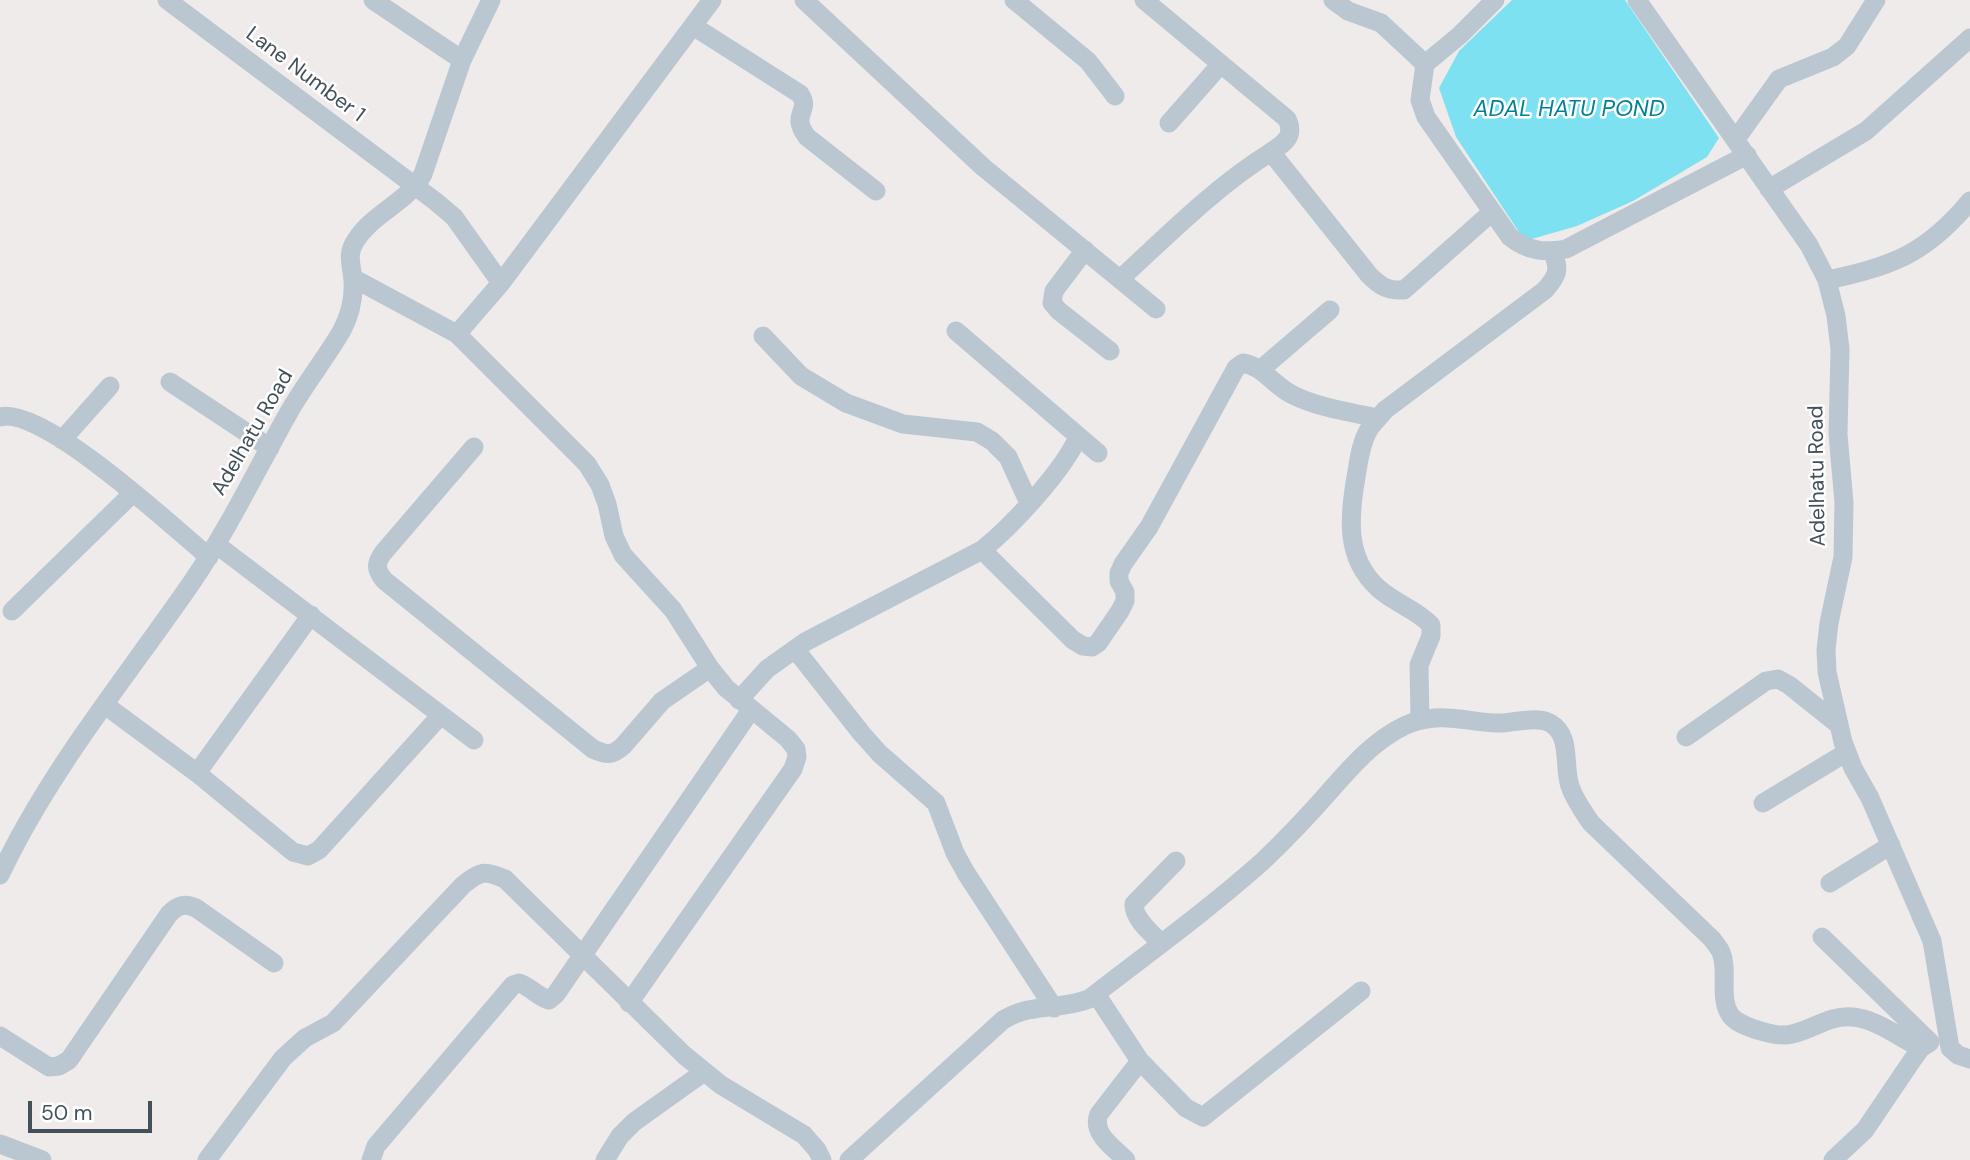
<!DOCTYPE html>
<style>
body{margin:0}
#map{position:relative;width:1970px;height:1160px;overflow:hidden;background:#efebeb;font-family:"DM Sans",sans-serif}
canvas{display:block}
.scale{position:absolute;left:28px;top:1101px;width:124px;height:32px;box-sizing:border-box;border:4px solid #43505a;border-top:0;padding-left:9px;font-size:21px;line-height:24px;white-space:nowrap;color:#43505a;-webkit-text-stroke:5px #fff;paint-order:stroke}
</style>
<div id="map">
<canvas width="1970" height="1160"></canvas>
<div class="scale">50 m</div>
</div>
<script>
const context = document.querySelector('canvas').getContext('2d');
context.lineJoin = 'round';
function fillPath(path, color) {
  context.fillStyle = color;
  context.fill(path, 'evenodd');
}
function stroke(path, color, width, dash) {
  context.strokeStyle = color;
  context.lineWidth = width;
  context.lineCap = dash ? 'butt' : 'round';
  context.setLineDash(dash || []);
  context.stroke(path);
}
function write(font, color, halo, rows, align = 'center') {
  context.font = font + ' "DM Sans",sans-serif';
  context.lineWidth = 5;
  context.setLineDash([]);
  context.textBaseline = 'middle';
  context.strokeStyle = halo;
  context.fillStyle = color;
  for (const [text, x, y, turn = 0] of rows) {
    context.save();
    context.translate(x, y);
    context.rotate((+turn || 0) * Math.PI / 180);
    context.textAlign = isNaN(turn) ? turn : align;
    if (halo) context.strokeText(text, 0, 0);
    context.fillText(text, 0, 0);
    context.restore();
  }
}
const water = new Path2D(`
 M1512,0H1625L1719,138L1707,157L1633,201L1577,226L1525,241L1456,137L1439,88L1459,51Z`);
const minor = new Path2D(`
 M167,0L435,201L454,217L501,283
 M373,0L462,60
 M804,0L983,167L1156,309
 M1014,0L1088,61L1115,96
 M1144,0L1287,119C1295,136 1285,143 1271,152
 M1333,0L1348,11L1381,23L1425,64L1460,35L1495,0
 M1637,0L1809,245L1827,280L1836,316L1840,349L1838,434L1844,503L1843,557L1829,623L1826,650L1827,672L1843,742L1853,768L1870,798L1932,941L1950,1048L1958,1055L1970,1059
 M693,26L800,94C812,112 789,113 807,137L876,191
 M1425,64L1420,100L1426,117L1510,237C1528,251 1544,253 1566,249L1747,155
 M1169,123L1221,64
 M1736,139L1779,79L1833,57L1847,46L1876,0
 M1769,189L1866,131L1970,38
 M1085,250L1054,291L1052,303L1059,311L1110,351
 M353,278L457,334L587,464L600,485L607,504L614,536L623,555L673,610L710,668L726,688L788,739L796,749L797,757L793,769L629,1003
 M1120,279C1169,234 1215,187 1271,152L1369,275C1380,286 1387,291 1404,290L1492,212
 M1827,280C1892,267 1927,253 1970,201
 M956,331L1098,453
 M457,334L501,283L712,0
 M763,336L801,376L846,403L903,424L977,432L992,441L1008,457L1029,503
 M1260,370L1330,310
 M170,382L270,448
 M0,417C42,405 173,527 209,557
 M62,440L110,386
 M474,447L383,553C375,564 376,570 384,580L593,749C606,755 612,756 623,746L662,701L710,668
 M982,550L1073,640L1083,646L1092,647L1098,643L1120,611L1125,601V592L1119,581V573L1123,564L1149,527L1236,368L1243,363C1263,366 1275,387 1293,395C1319,408 1350,412 1378,418
 M12,611L132,494
 M795,649L862,734L880,754L936,803L955,853L966,873L1054,1008
 M739,700L767,669L805,642L982,550C1012,526 1063,471 1078,437
 M105,705L197,773L293,852L308,856L319,850L441,715L217,545
 M441,715L474,740
 M1420,720L1419,665L1431,636V625C1416,609 1394,603 1378,588C1345,558 1349,517 1356,477C1359,461 1360,445 1368,431C1372,423 1380,417 1385,410L1545,290C1559,274 1559,271 1553,251
 M1686,737L1766,681L1778,679L1789,685L1839,725
 M197,773L311,615
 M1763,803L1847,752
 M0,875C50,769 126,678 192,582C229,528 257,469 289,412C305,384 325,359 341,332C350,316 354,298 353,281C352,265 346,254 356,240C373,213 408,202 423,174L462,60L491,0
 M1830,883L1891,845
 M1822,937L1930,1042
 M1161,943C1151,933 1133,918 1134,904L1176,861
 M1096,994L1140,1061L1099,1114C1091,1133 1113,1147 1126,1160
 M0,1036L49,1067L59,1066L69,1060L169,914C178,905 184,903 196,908L274,963
 M1140,1061L1186,1108L1203,1117L1361,991
 M0,1144L42,1160
 M207,1160L283,1058L305,1038L333,1023L463,885C480,871 485,870 505,879L684,1055L721,1085L804,1135L817,1150L822,1160
 M371,1160L376,1146L513,985L519,983C531,987 538,997 549,1000L556,994L751,710
 M605,1160L620,1136L634,1122L704,1072
 M849,1160L1003,1020C1034,1002 1057,1011 1089,999C1147,954 1208,910 1263,861C1286,839 1308,816 1329,792C1351,767 1373,741 1404,726C1414,721 1424,719 1435,718C1457,716 1480,724 1503,723C1518,722 1537,716 1550,723C1572,735 1563,766 1570,786C1574,799 1583,811 1591,823L1712,939C1715,943 1719,948 1721,952C1729,971 1718,999 1731,1016C1737,1023 1746,1026 1754,1029C1765,1032 1775,1036 1786,1035C1809,1033 1828,1014 1853,1017C1876,1019 1900,1038 1921,1048
 M1833,1160L1865,1130L1913,1059L1921,1048L1929,1043`);
const streetNames = [
 ["Lane Number 1",305,75,37],
 ["Adelhatu Road",253,433,-60],
 ["Adelhatu Road",1818,476,-91]
];
const waterNames = [
 ["ADAL HATU POND",1569,110]
];
fillPath(water, '#7ee1f2');
stroke(minor, '#bbc7d0', 19);
write('21px', '#43505a', '#fff', streetNames);
write('italic 23px', '#038097', '#fff', waterNames);
</script>
